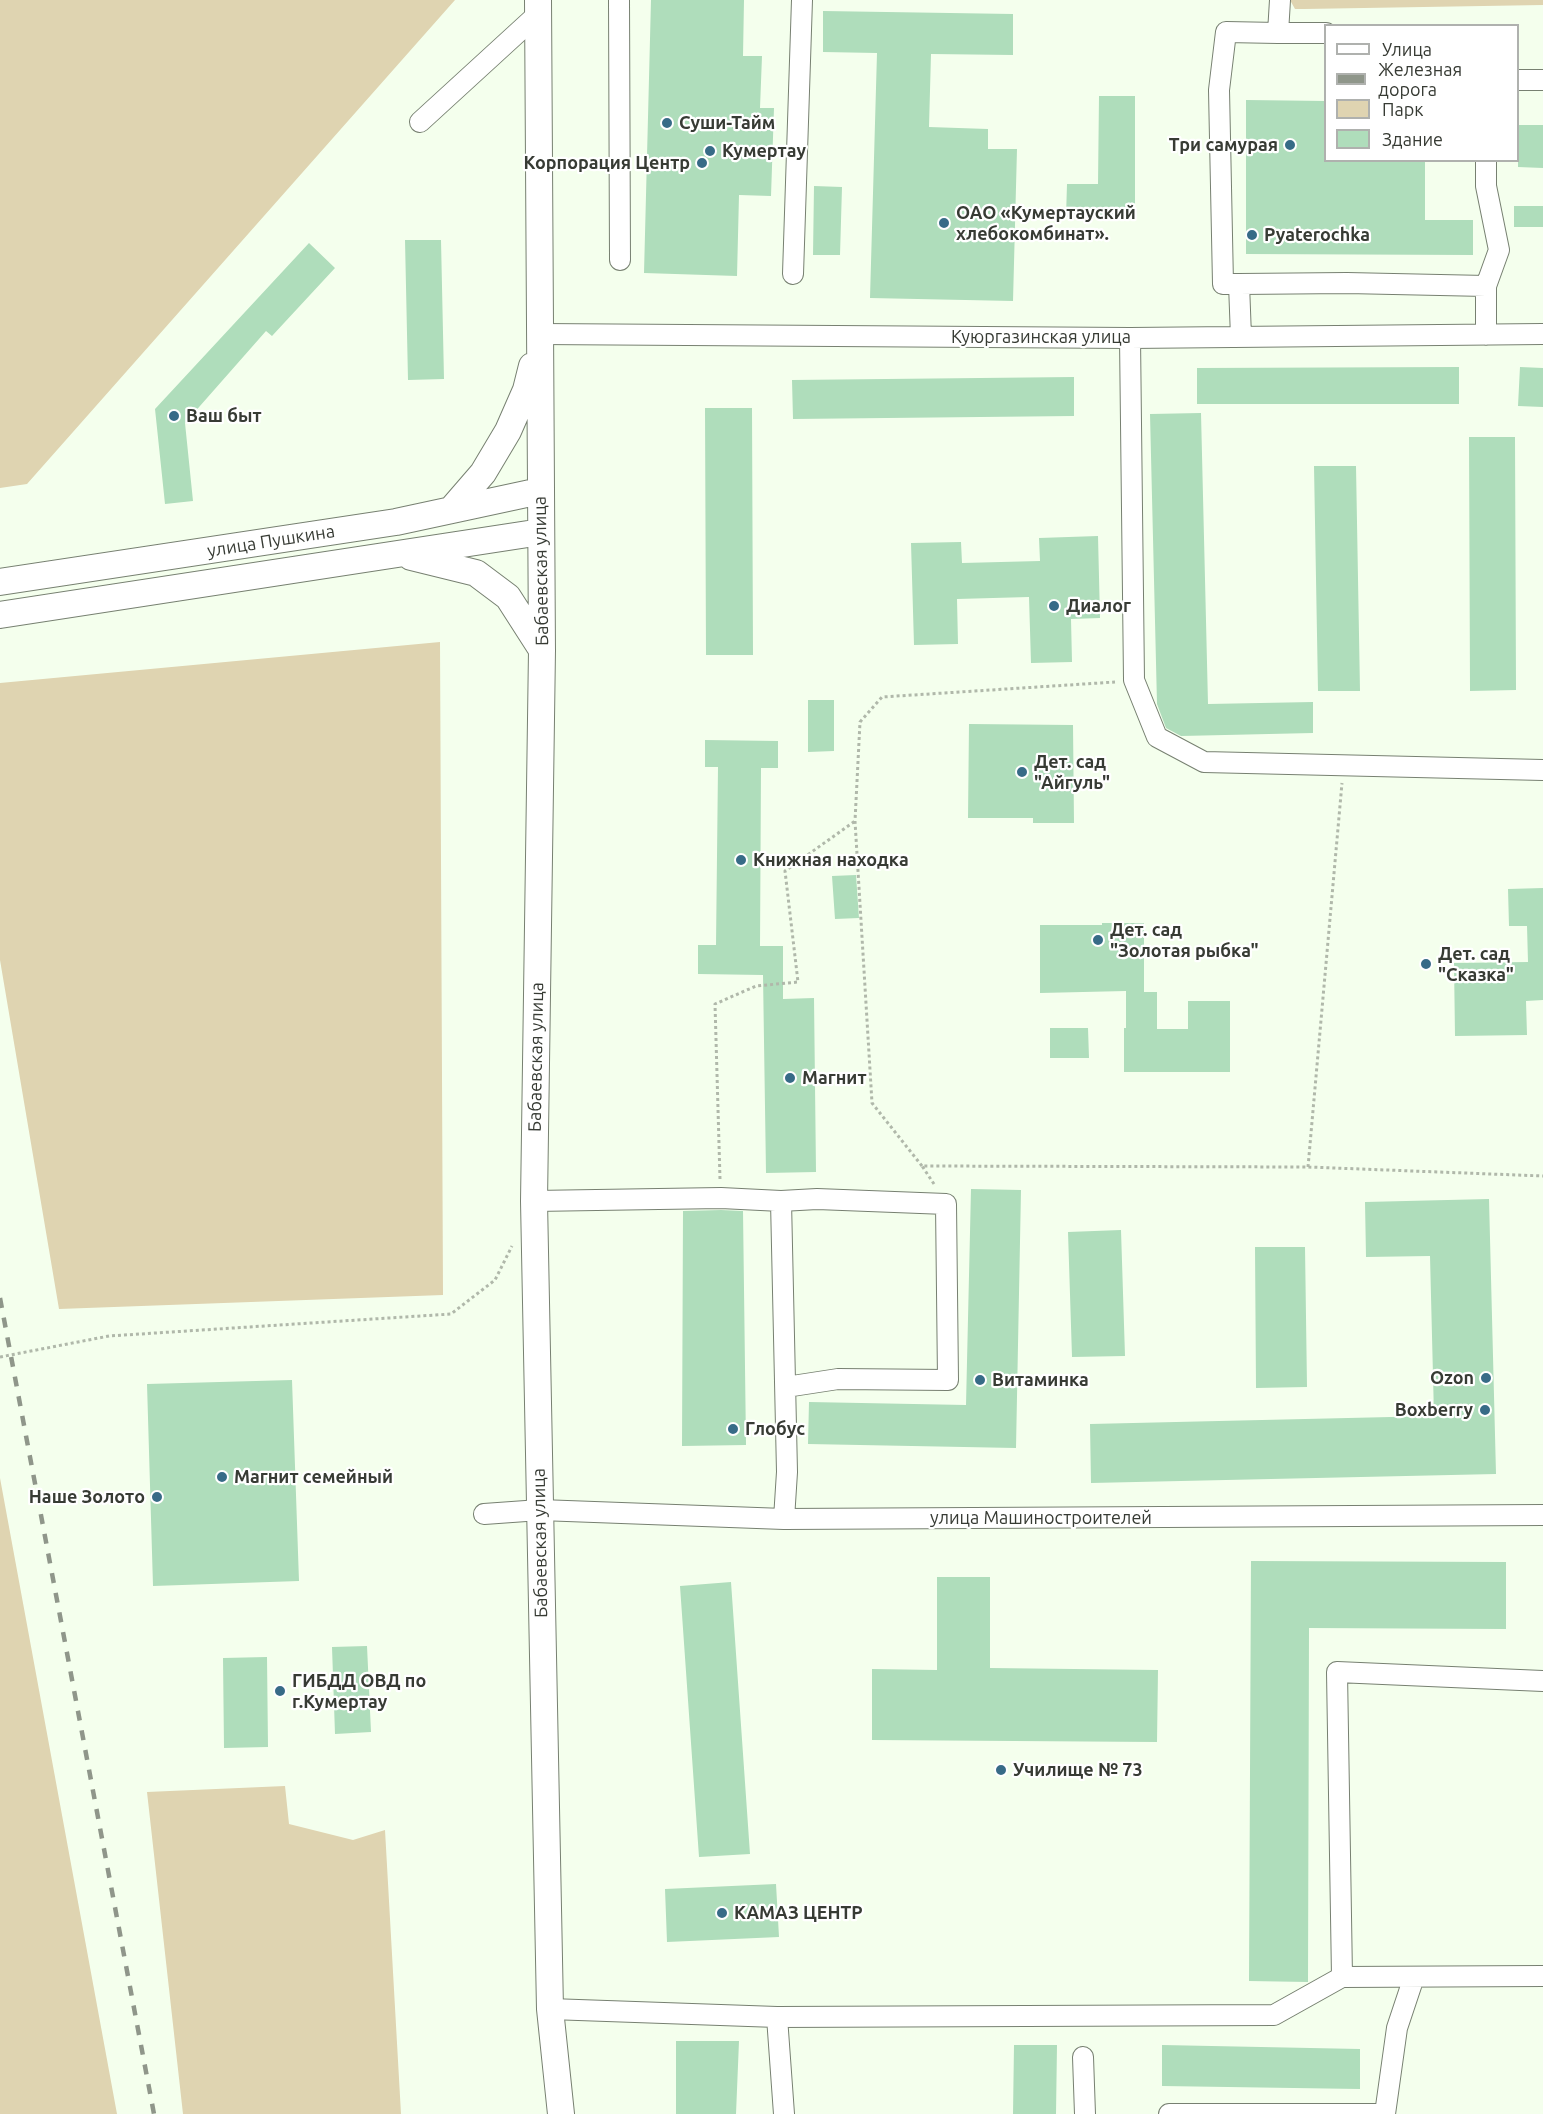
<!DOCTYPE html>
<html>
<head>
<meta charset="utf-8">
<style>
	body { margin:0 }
	#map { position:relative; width:1543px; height:2114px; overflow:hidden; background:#f4ffed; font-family:Ubuntu,sans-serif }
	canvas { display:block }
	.legend { position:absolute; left:1324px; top:24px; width:195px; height:138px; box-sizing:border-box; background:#fff; border:2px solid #afb1ae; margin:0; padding:8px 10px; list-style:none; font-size:18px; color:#373b34 }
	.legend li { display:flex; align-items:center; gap:12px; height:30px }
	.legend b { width:30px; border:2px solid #afb1ae }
</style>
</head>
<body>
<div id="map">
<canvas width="1543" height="2114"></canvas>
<ul class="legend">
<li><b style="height:8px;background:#fff"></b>Улица</li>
<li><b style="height:8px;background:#8f968a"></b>Железная дорога</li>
<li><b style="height:16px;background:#dfd4b1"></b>Парк</li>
<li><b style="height:16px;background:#afddbb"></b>Здание</li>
</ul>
</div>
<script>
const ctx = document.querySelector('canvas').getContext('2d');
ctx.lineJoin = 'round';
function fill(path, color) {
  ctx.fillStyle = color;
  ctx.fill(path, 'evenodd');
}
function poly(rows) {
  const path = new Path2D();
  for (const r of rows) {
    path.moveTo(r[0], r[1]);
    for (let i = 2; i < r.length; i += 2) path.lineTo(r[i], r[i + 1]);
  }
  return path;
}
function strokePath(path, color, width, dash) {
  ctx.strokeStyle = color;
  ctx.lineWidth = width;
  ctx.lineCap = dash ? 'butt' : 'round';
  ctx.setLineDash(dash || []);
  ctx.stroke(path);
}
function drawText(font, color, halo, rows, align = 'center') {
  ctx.font = font + ' Ubuntu,sans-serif';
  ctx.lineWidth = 4.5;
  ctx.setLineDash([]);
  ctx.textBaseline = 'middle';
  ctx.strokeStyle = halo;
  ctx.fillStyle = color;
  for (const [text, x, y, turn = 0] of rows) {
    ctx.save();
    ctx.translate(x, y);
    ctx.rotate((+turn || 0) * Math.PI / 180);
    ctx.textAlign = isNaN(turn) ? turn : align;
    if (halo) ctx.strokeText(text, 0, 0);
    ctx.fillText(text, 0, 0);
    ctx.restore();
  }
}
fill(poly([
	[0,0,455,0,27,484,0,488],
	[1290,0,1543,0,1543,5,1304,9,1295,9],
	[440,642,443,1295,59,1309,0,960,0,683],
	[0,1478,117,2114,0,2114],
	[285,1786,289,1824,353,1840,385,1830,401,2114,183,2114,147,1792]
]), '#dfd4b1');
fill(poly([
	[651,0,744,0,743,56,762,56,760,108,774,108,771,196,739,195,737,276,644,273],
	[823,11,1013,14,1013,55,931,54,929,127,988,129,988,149,1017,149,1013,301,870,298,877,53,823,52],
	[1099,96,1135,96,1135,214,1066,217,1067,184,1098,184],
	[1246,100,1326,101,1326,160,1425,160,1425,220,1473,220,1473,255,1246,254],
	[1518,125,1543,125,1543,168,1518,167],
	[814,186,842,187,840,255,813,255],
	[1514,206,1543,206,1543,227,1514,227],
	[405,240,441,240,444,379,408,380],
	[309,243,335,268,272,336,266,331,185,423,193,501,165,504,155,409],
	[1459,367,1459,404,1197,404,1197,368],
	[1520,367,1543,368,1543,407,1518,406],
	[1074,377,1074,416,793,419,792,380],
	[705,408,752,408,753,655,706,655],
	[1201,413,1208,704,1313,702,1313,733,1181,736,1166,728,1157,704,1150,414],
	[1469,437,1515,437,1516,690,1470,691],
	[1314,466,1356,466,1360,691,1318,691],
	[1098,536,1100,618,1071,619,1072,662,1031,663,1029,597,957,599,958,644,914,645,911,543,961,542,962,563,1040,561,1039,538],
	[808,700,834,700,834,751,808,752],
	[969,724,1073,725,1074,823,1033,823,1033,818,968,818],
	[705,740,778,741,778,768,761,768,760,946,783,946,783,999,814,998,816,1172,766,1173,763,975,698,974,698,945,716,945,718,767,705,767],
	[856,875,859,918,835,919,832,876],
	[1543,888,1543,1000,1526,1001,1527,1035,1455,1036,1454,963,1528,962,1527,926,1509,926,1508,889],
	[1102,923,1144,923,1144,992,1157,992,1157,1029,1188,1029,1188,1001,1230,1001,1230,1072,1124,1072,1124,1028,1126,1028,1126,991,1040,993,1040,925,1102,925],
	[1050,1028,1088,1028,1089,1058,1050,1058],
	[971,1189,1021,1190,1016,1448,808,1444,809,1402,966,1405],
	[1489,1199,1496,1474,1091,1483,1090,1424,1434,1416,1430,1256,1366,1257,1365,1202],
	[721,1210,743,1211,746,1445,682,1446,683,1211],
	[1121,1230,1125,1356,1072,1357,1068,1232],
	[1255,1247,1305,1247,1307,1387,1256,1388],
	[292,1380,299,1581,153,1586,147,1384],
	[1251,1561,1506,1562,1506,1629,1309,1628,1308,1982,1249,1981],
	[937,1577,990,1577,990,1668,1158,1670,1157,1742,872,1740,872,1669,937,1670],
	[731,1582,750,1854,699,1857,680,1586],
	[367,1646,371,1732,335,1734,332,1647],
	[267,1657,268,1747,224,1748,223,1658],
	[776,1884,779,1937,667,1942,665,1889],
	[676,2041,739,2041,736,2114,676,2114],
	[1014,2045,1057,2045,1056,2114,1013,2114],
	[1162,2045,1360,2049,1360,2089,1162,2086]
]), '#afddbb');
const minor = poly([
	[619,0,620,260],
	[1278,33,1326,33],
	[1518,80,1543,80],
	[420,122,538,14],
	[793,274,802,0],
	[1239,284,1347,283,1486,286],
	[540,334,1130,338,1543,334],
	[1486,335,1486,286,1499,250,1486,186,1486,160],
	[1241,337,1239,284,1223,284,1219,90,1226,32,1278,33,1280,0],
	[1130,338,1134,680,1157,737,1204,762,1543,770],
	[534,1201,721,1198,781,1201,817,1199,946,1204,948,1380,838,1379,786,1387],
	[781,1201,787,1472,784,1519],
	[484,1514,540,1510,784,1519,1543,1515],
	[1342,1977,1337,1672,1543,1681],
	[550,2009,777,2017,1274,2015,1342,1977,1543,1976],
	[777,2017,784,2114],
	[1083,2057,1085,2114],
	[1169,2114,1385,2114,1397,2028,1414,1977]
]);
const major = poly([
	[538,0,542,650,534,1201,550,2009,561,2114],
	[451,510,483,473,508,431,526,390,532,366],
	[411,557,476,573,508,597,542,650],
	[0,582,396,522,540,491],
	[0,615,541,532]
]);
strokePath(minor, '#778071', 22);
strokePath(major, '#778071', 28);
strokePath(poly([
	[922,1166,872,1103,855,821,860,722,882,697,1115,682],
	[1308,1167,1342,783],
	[720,1179,715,1004,756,986,798,982,785,871,855,821],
	[934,1184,922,1166,1308,1167,1543,1176],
	[0,1357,109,1336,451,1314,495,1280,512,1246]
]), '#b0b8aa', 3, [3, 3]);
strokePath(minor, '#fff', 20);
strokePath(major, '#fff', 26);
strokePath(poly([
	[0,1298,154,2114]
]), '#8f968a', 4.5, [10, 10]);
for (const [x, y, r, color] of [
	[667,123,6,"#376b87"],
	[1290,145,6,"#376b87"],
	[710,151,6,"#376b87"],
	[702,163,6,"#376b87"],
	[944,223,6,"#376b87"],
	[1252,235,6,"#376b87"],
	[174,416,6,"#376b87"],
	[1054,606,6,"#376b87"],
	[1022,772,6,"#376b87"],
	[741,860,6,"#376b87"],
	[1098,940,6,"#376b87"],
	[1426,964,6,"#376b87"],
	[790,1078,6,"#376b87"],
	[1486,1378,6,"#376b87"],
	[980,1380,6,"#376b87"],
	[1485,1410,6,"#376b87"],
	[733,1429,6,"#376b87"],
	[222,1477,6,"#376b87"],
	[157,1497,6,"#376b87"],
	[280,1691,6,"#376b87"],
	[1001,1770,6,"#376b87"],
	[722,1913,6,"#376b87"]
]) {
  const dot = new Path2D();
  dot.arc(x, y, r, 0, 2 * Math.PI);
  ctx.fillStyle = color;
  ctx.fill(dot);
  strokePath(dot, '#fff', 2);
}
drawText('bold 18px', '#373b34', '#fff', [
	["Суши-Тайм",679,123],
	["Три самурая",1278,145,"right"],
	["Кумертау",722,151],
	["Корпорация Центр",690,163,"right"],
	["ОАО «Кумертауский",956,213],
	["хлебокомбинат».",956,234],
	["Pyaterochka",1264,235],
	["Ваш быт",186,416],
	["Диалог",1066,606],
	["Дет. сад",1034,762],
	["\"Айгуль\"",1034,783],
	["Книжная находка",753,860],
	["Дет. сад",1110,930],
	["\"Золотая рыбка\"",1110,951],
	["Дет. сад",1438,954],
	["\"Сказка\"",1438,975],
	["Магнит",802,1078],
	["Ozon",1474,1378,"right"],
	["Витаминка",992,1380],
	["Boxberry",1473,1410,"right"],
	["Глобус",745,1429],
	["Магнит семейный",234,1477],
	["Наше Золото",145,1497,"right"],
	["ГИБДД ОВД по",292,1681],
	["г.Кумертау",292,1702],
	["Училище № 73",1013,1770],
	["КАМАЗ ЦЕНТР",734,1913]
], 'left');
drawText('18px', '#373b34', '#fff', [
	["Куюргазинская улица",1041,337],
	["улица Пушкина",271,541,-9],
	["Бабаевская улица",541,571,-91],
	["Бабаевская улица",536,1057,-89],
	["улица Машиностроителей",1041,1518],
	["Бабаевская улица",540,1543,-91]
]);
</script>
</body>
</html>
